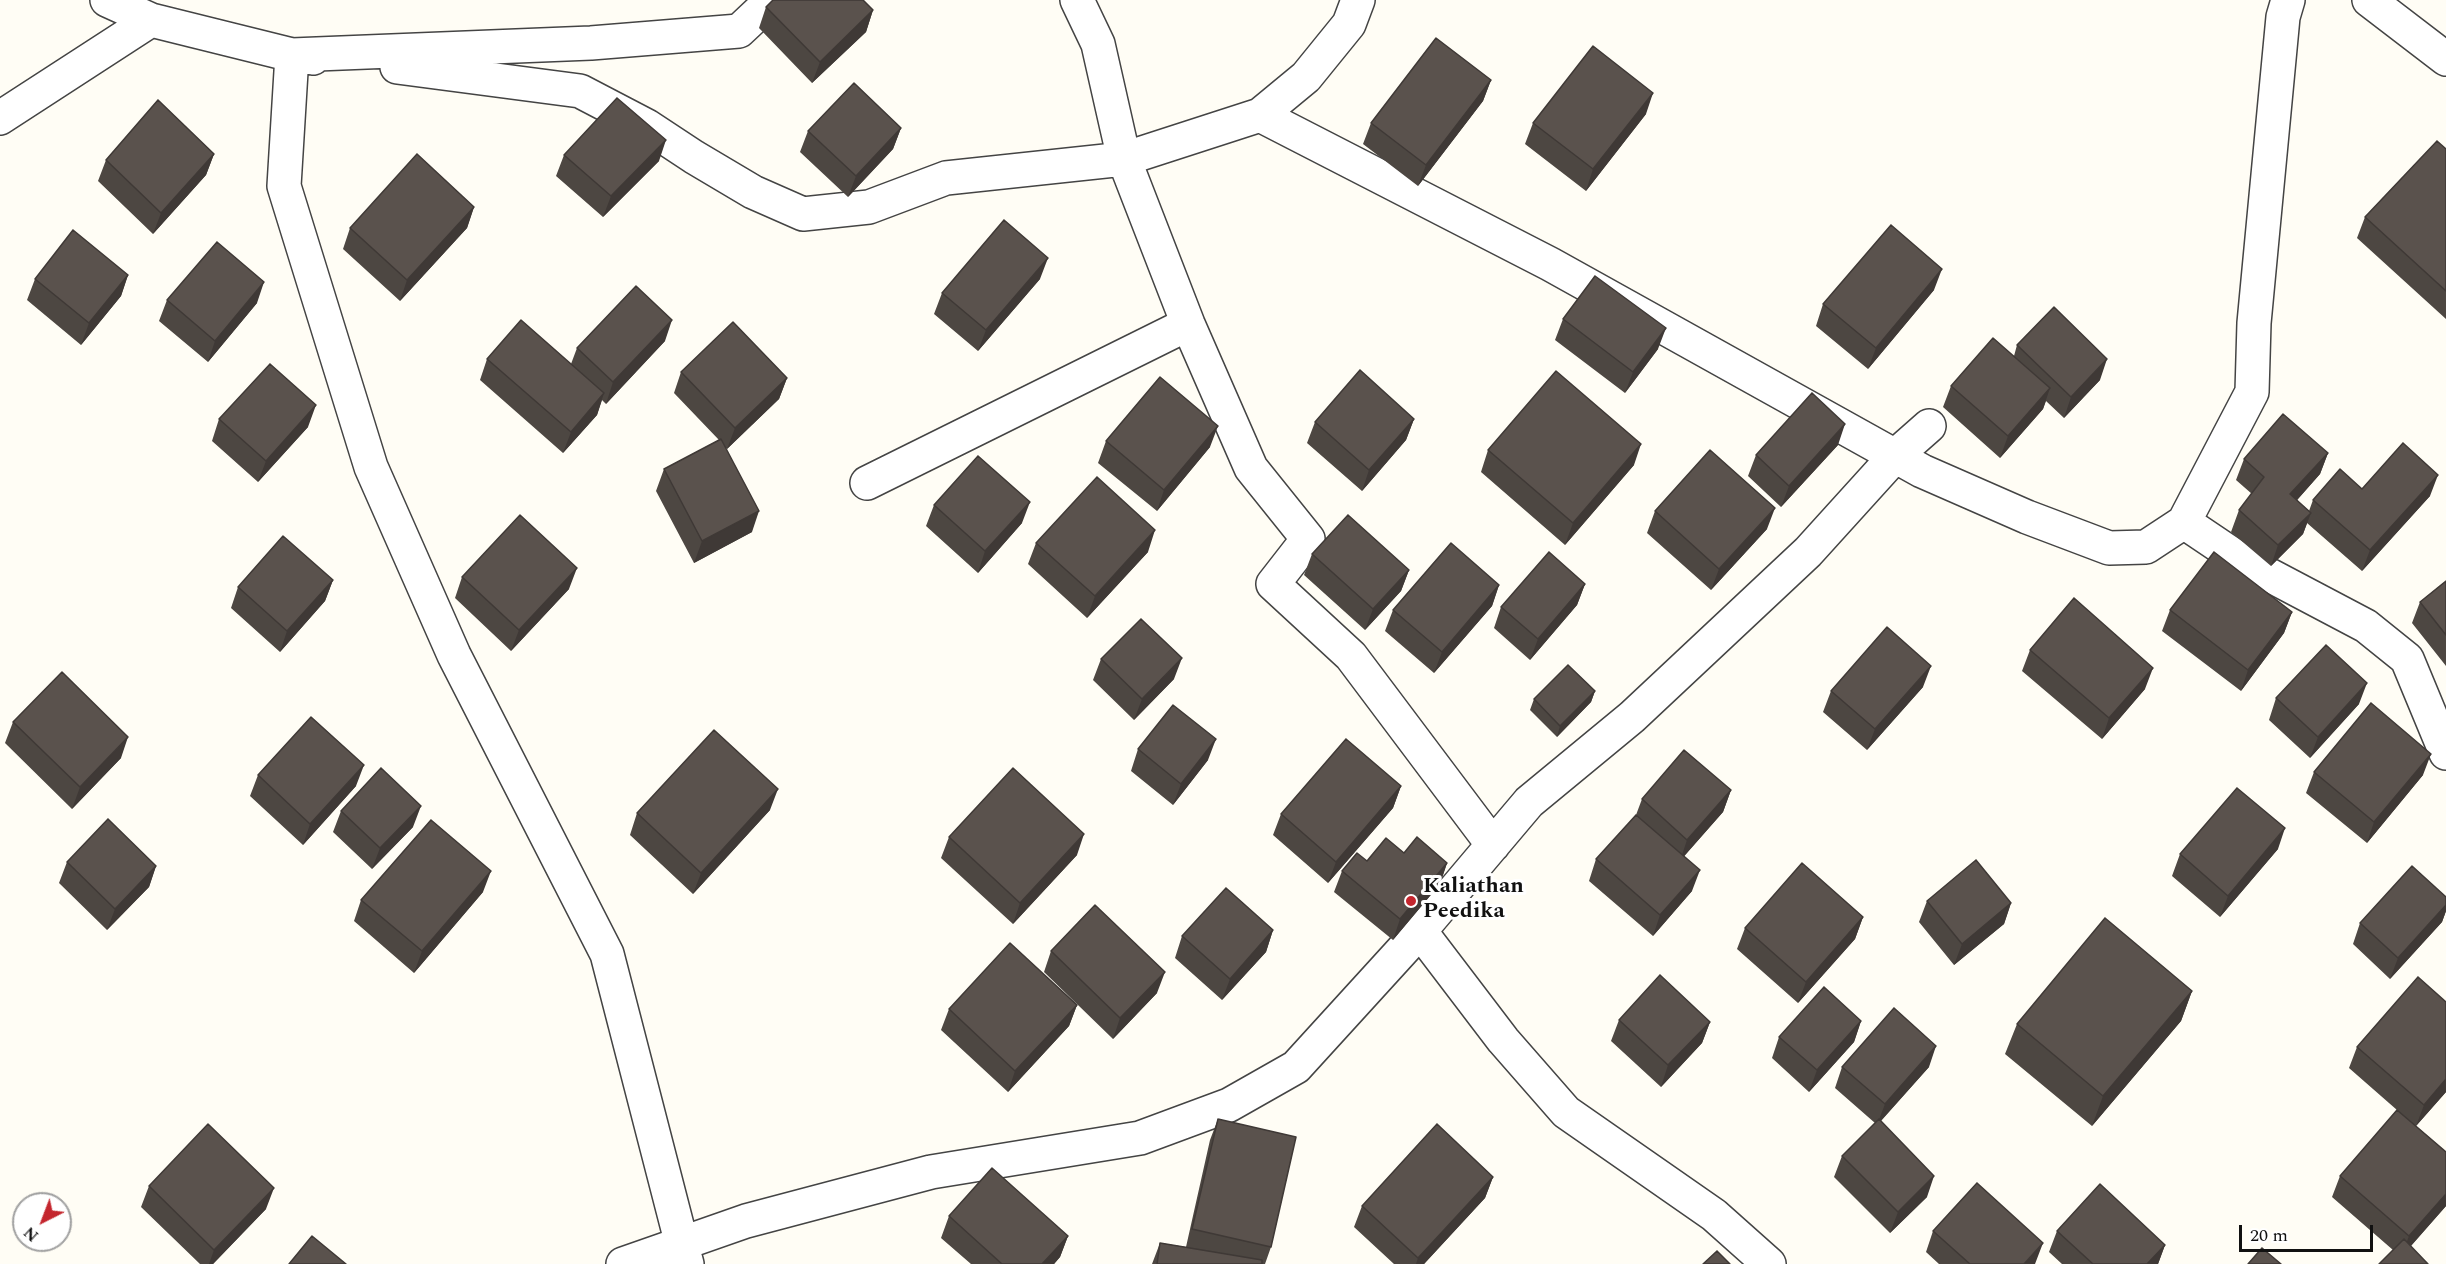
<!DOCTYPE html>
<html>
<head>
<meta charset="utf-8">
<style>
	body { margin:0 }
	#map { position:relative; width:2446px; height:1264px; overflow:hidden; background:#fffdf5; font-family:Spectral,serif }
	canvas { display:block }
	.north { position:absolute; left:12px; top:1192px; width:60px; height:60px; box-sizing:border-box; background:#fff; border:2px solid #a0a0a0; border-radius:50%; rotate:222deg; font-size:16px; font-weight:700; line-height:24px; text-align:center; color:#111 }
	.north::after { content:''; display:block; margin:auto; width:21px; height:27px; background:#c4262e; clip-path:polygon(50% 0,100% 100%,50% 72%,0 100%) }
	.scale { position:absolute; left:2239px; top:1225px; width:134px; height:27px; box-sizing:border-box; border:3px solid #111; border-top:0; padding-left:8px; font-size:18px; line-height:21px; white-space:nowrap; color:#111; -webkit-text-stroke:4px #fff; paint-order:stroke }
</style>
</head>
<body>
<div id="map">
<canvas width="2446" height="1264"></canvas>
<div class="north">N</div>
<div class="scale">20 m</div>
</div>
<script>
const ctx = document.querySelector('canvas').getContext('2d');
ctx.lineJoin = 'round';
function poly(rows) {
  const path = new Path2D();
  for (const r of rows) {
    path.moveTo(r[0], r[1]);
    for (let i = 2; i < r.length; i += 2) path.lineTo(r[i], r[i + 1]);
  }
  return path;
}
function strokePath(path, color, width, dash) {
  ctx.strokeStyle = color;
  ctx.lineWidth = width;
  ctx.lineCap = dash ? 'butt' : 'round';
  ctx.setLineDash(dash || []);
  ctx.stroke(path);
}
function fill(path, color) {
  ctx.fillStyle = color;
  ctx.fill(path, 'evenodd');
}
function drawText(font, color, halo, rows, align = 'center') {
  ctx.font = font + ' Spectral,serif';
  ctx.lineWidth = 6;
  ctx.setLineDash([]);
  ctx.textBaseline = 'middle';
  ctx.strokeStyle = halo;
  ctx.fillStyle = color;
  for (const [text, x, y, turn = 0] of rows) {
    ctx.save();
    ctx.translate(x, y);
    ctx.rotate((+turn || 0) * Math.PI / 180);
    ctx.textAlign = isNaN(turn) ? turn : align;
    if (halo) ctx.strokeText(text, 0, 0);
    ctx.fillText(text, 0, 0);
    ctx.restore();
  }
}
const minor = poly([
	[107,0,151,20,292,55,313,58],
	[1077,0,1098,44,1124,159,1188,324,1251,468,1308,539,1273,584,1351,656,1493,845],
	[2369,0,2446,59],
	[397,67,580,91,647,126,694,157,753,192,803,214,869,207,946,178,1124,159,1260,115,1306,77,1349,24,1358,0],
	[1260,115,1550,264,1922,471,2027,517,2109,548,2146,547,2184,522,2252,392,2254,323,2283,17,2288,0],
	[0,118,151,20],
	[867,483,1188,324],
	[2184,522,2239,559,2366,626,2407,659,2446,753],
	[1420,931,1503,1040,1566,1112,1714,1215,1769,1264],
	[623,1264,746,1221,931,1172,1140,1138,1229,1105,1296,1067,1420,931,1529,802,1632,717,1808,552,1895,456,1929,426],
	[687,1264,607,954,454,655,371,467,284,186,292,55,591,43,739,31,772,0]
]);
strokePath(minor, '#444', 36);
strokePath(minor, '#fff', 33);
fill(poly([
	[766,7,873,10,866,32,812,83,759,28],
	[1491,80,1483,101,1418,186,1363,144,1371,123],
	[1646,114,1586,191,1525,144,1533,123],
	[901,128,893,149,848,197,800,152,808,131],
	[2446,149,2446,319,2357,238,2365,217],
	[214,154,206,175,153,234,98,181,106,160],
	[564,155,659,161,603,217,556,176],
	[474,207,467,228,400,301,343,249,350,228],
	[128,275,121,296,81,345,27,300,35,279],
	[1040,279,978,351,934,314,942,293],
	[1934,290,1868,369,1816,326,1823,304],
	[167,300,257,303,208,362,159,321],
	[1563,319,1658,349,1625,393,1555,340],
	[665,341,606,404,602,400,597,415,563,453,480,380,487,359,571,364,577,348],
	[2017,345,2100,380,2064,418,2046,401,2043,409,2000,458,1943,407,1951,386,2014,356],
	[681,372,787,378,779,399,727,449,725,447,752,532,694,563,656,491,664,469,719,440,674,393],
	[219,419,308,427,258,482,212,441],
	[1414,419,1406,440,1362,491,1307,443,1315,422],
	[1106,441,1210,447,1157,511,1098,463],
	[1838,445,1781,507,1748,476,1756,455],
	[1488,450,1634,465,1565,545,1481,472],
	[2328,453,2320,474,2297,500,2309,511,2313,500,2362,489,2430,496,2362,571,2307,523,2303,534,2271,566,2231,532,2239,510,2252,494,2236,480,2244,459],
	[934,505,1022,523,978,573,926,526],
	[1655,511,1767,529,1711,590,1647,533],
	[1036,543,1148,552,1087,618,1028,564],
	[1312,554,1409,570,1401,591,1365,630,1304,575],
	[462,577,569,589,511,651,455,598],
	[333,580,325,601,280,652,231,608,238,587],
	[2446,581,2446,666,2412,623,2420,602],
	[1585,584,1577,605,1530,660,1494,628,1501,607],
	[1499,585,1492,606,1434,673,1385,631,1393,610],
	[2170,610,2292,612,2284,633,2241,691,2162,631],
	[2030,650,2145,689,2102,739,2022,671],
	[1101,659,1174,679,1134,720,1093,680],
	[1923,687,1867,750,1823,712,1831,691],
	[1595,691,1591,702,1557,737,1530,710,1534,699],
	[2276,698,2359,704,2310,758,2269,720],
	[13,722,121,758,72,809,5,743],
	[1138,749,1208,760,1173,805,1131,771],
	[2314,772,2423,775,2367,843,2306,793],
	[258,775,356,786,303,845,250,796],
	[1401,786,1393,808,1328,883,1273,835,1281,814],
	[1731,790,1723,812,1684,856,1692,891,1653,936,1589,881,1596,859,1636,815,1642,799],
	[770,810,693,894,630,835,637,813],
	[341,811,413,827,372,869,333,832],
	[949,837,1077,855,1013,924,941,858],
	[2278,849,2220,917,2172,876,2180,854],
	[1404,853,1447,863,1440,884,1393,940,1334,892,1342,871,1367,861],
	[67,862,156,866,149,887,107,930,59,883],
	[483,892,414,973,354,921,361,900],
	[2446,897,2446,911,2442,922,2390,979,2353,944,2360,923],
	[1927,901,2011,903,2004,924,1954,965,1919,922],
	[1863,917,1855,939,1798,1003,1737,949,1745,928],
	[1273,930,1266,952,1222,1000,1175,958,1182,936],
	[1051,951,1157,993,1113,1039,1044,972],
	[2192,991,2181,1021,2092,1126,2005,1054,2017,1024],
	[2446,1002,2446,1092,2416,1126,2446,1152,2446,1206,2411,1246,2393,1250,2332,1197,2340,1176,2397,1110,2349,1068,2357,1047],
	[1077,1005,1069,1026,1008,1092,941,1030,949,1009],
	[1619,1020,1710,1022,1702,1043,1661,1087,1611,1041],
	[1861,1021,1854,1042,1809,1092,1772,1058,1779,1037],
	[1842,1067,1929,1067,1881,1121,1927,1197,1890,1233,1834,1177,1842,1156,1875,1123,1835,1088],
	[1218,1119,1271,1247,1265,1264,1152,1264,1160,1243,1186,1247,1210,1140],
	[1493,1177,1485,1198,1424,1264,1394,1264,1354,1227,1362,1206],
	[149,1186,266,1209,213,1264,200,1264,141,1207],
	[949,1216,1068,1236,1060,1257,1054,1264,971,1264,941,1238],
	[1933,1231,2035,1264,1939,1264,1926,1252],
	[2057,1231,2165,1245,2158,1264,2062,1264,2049,1252]
]), '#4d4742');
fill(poly([
	[873,10,866,32,812,83,820,62],
	[1491,80,1483,101,1418,186,1426,165],
	[1653,93,1646,114,1586,191,1593,169],
	[901,128,893,149,848,197,856,176],
	[666,140,659,161,603,217,611,196],
	[214,154,206,175,153,234,161,213],
	[474,207,467,228,400,301,407,280],
	[1048,258,1040,279,978,351,986,330],
	[1942,269,1934,290,1868,369,1876,348],
	[128,275,121,296,81,345,89,323],
	[264,282,257,303,208,362,215,341],
	[672,320,665,341,606,404,613,382],
	[1666,328,1658,349,1625,393,1633,372],
	[2107,359,2100,380,2064,418,2071,397],
	[787,378,779,399,727,449,735,428],
	[2050,388,2043,409,2000,458,2008,436],
	[604,393,597,415,563,453,571,432],
	[316,405,308,427,258,482,266,461],
	[1414,419,1406,440,1362,491,1369,470],
	[1845,424,1838,445,1781,507,1789,486],
	[1218,426,1210,447,1157,511,1164,490],
	[1641,444,1634,465,1565,545,1573,523],
	[2328,453,2320,474,2283,516,2290,494],
	[2438,475,2430,496,2362,571,2370,550],
	[1030,502,1022,523,978,573,985,551],
	[1775,508,1767,529,1711,590,1719,569],
	[759,511,752,532,694,563,702,541],
	[2311,513,2303,534,2271,566,2278,545],
	[1155,530,1148,552,1087,618,1095,596],
	[577,568,569,589,511,651,519,630],
	[1409,570,1401,591,1365,630,1373,609],
	[333,580,325,601,280,652,287,631],
	[1585,584,1577,605,1530,660,1538,639],
	[1499,585,1492,606,1434,673,1442,652],
	[2292,612,2284,633,2241,691,2248,670],
	[1182,658,1174,679,1134,720,1142,699],
	[1931,666,1923,687,1867,750,1875,729],
	[2153,668,2145,689,2102,739,2109,718],
	[2367,683,2359,704,2310,758,2318,737],
	[1595,691,1591,702,1557,737,1560,726],
	[128,737,121,758,72,809,80,787],
	[1216,739,1208,760,1173,805,1181,784],
	[2431,754,2423,775,2367,843,2374,822],
	[364,765,356,786,303,845,310,824],
	[1401,786,1393,808,1328,883,1336,862],
	[778,789,770,810,693,894,701,873],
	[1731,790,1723,812,1680,861,1687,840],
	[421,806,413,827,372,869,380,848],
	[2285,828,2278,849,2220,917,2228,896],
	[1084,834,1077,855,1013,924,1020,903],
	[1447,863,1440,884,1393,940,1400,919],
	[156,866,149,887,107,930,115,909],
	[1700,870,1692,891,1653,936,1660,915],
	[491,871,483,892,414,973,422,951],
	[2011,903,2004,924,1954,965,1962,944],
	[2446,905,2446,911,2442,922,2390,979,2398,958],
	[1863,917,1855,939,1798,1003,1806,982],
	[1273,930,1266,952,1222,1000,1230,979],
	[1165,972,1157,993,1113,1039,1120,1018],
	[2192,991,2181,1021,2092,1126,2103,1096],
	[1077,1005,1069,1026,1008,1092,1015,1071],
	[1861,1021,1854,1042,1809,1092,1817,1070],
	[1710,1022,1702,1043,1661,1087,1668,1065],
	[1936,1046,1929,1067,1877,1125,1885,1104],
	[2446,1079,2446,1092,2416,1126,2424,1105],
	[1934,1176,1927,1197,1890,1233,1898,1212],
	[1493,1177,1485,1198,1424,1264,1416,1264,1418,1258],
	[274,1188,266,1209,213,1264,209,1264,214,1250],
	[2446,1194,2446,1206,2401,1257,2409,1236],
	[1068,1236,1060,1257,1054,1264,1042,1264],
	[2043,1243,2035,1264,2024,1264],
	[2165,1245,2158,1264,2147,1264]
]), '#3f3936');
const building = poly([
	[773,0,863,0,873,10,820,62,766,7,773,0],
	[1436,38,1491,80,1426,165,1371,123,1436,38],
	[1593,46,1653,93,1593,169,1533,123,1593,46],
	[854,83,901,128,856,176,808,131,854,83],
	[617,98,666,140,611,196,564,155,617,98],
	[158,100,214,154,161,213,106,160,158,100],
	[2437,141,2446,149,2446,291,2365,217,2437,141],
	[417,154,474,207,407,280,350,228,417,154],
	[1004,220,1048,258,986,330,942,293,1004,220],
	[1891,225,1942,269,1876,348,1823,304,1891,225],
	[73,230,128,275,89,323,35,279,73,230],
	[217,242,264,282,215,341,167,300,217,242],
	[1595,276,1666,328,1633,372,1563,319,1595,276],
	[636,286,672,320,613,382,577,348,636,286],
	[2054,307,2107,359,2071,397,2017,345,2054,307],
	[521,320,604,393,571,432,487,359,521,320],
	[733,322,787,378,735,428,681,372,733,322],
	[1993,338,2050,388,2008,436,1951,386,1993,338],
	[270,364,316,405,266,461,219,419,270,364],
	[1360,370,1414,419,1369,470,1315,422,1360,370],
	[1556,371,1641,444,1573,523,1488,450,1556,371],
	[1160,377,1218,426,1164,490,1106,441,1160,377],
	[1812,393,1845,424,1789,486,1756,455,1812,393],
	[2283,414,2328,453,2290,494,2311,513,2278,545,2239,510,2264,477,2244,459,2283,414],
	[721,439,759,511,702,541,664,469,721,439],
	[2403,443,2438,475,2370,550,2313,500,2340,469,2362,489,2403,443],
	[1710,450,1775,508,1719,569,1655,511,1710,450],
	[978,456,1030,502,985,551,934,505,978,456],
	[1097,477,1155,530,1095,596,1036,543,1097,477],
	[520,515,577,568,519,630,462,577,520,515],
	[1348,515,1409,570,1373,609,1312,554,1348,515],
	[283,536,333,580,287,631,238,587,283,536],
	[1451,543,1499,585,1442,652,1393,610,1451,543],
	[1549,552,1585,584,1538,639,1501,607,1549,552],
	[2214,552,2292,612,2248,670,2170,610,2214,552],
	[2446,581,2446,635,2420,602,2446,581],
	[2074,598,2153,668,2109,718,2030,650,2074,598],
	[1141,619,1182,658,1142,699,1101,659,1141,619],
	[1887,627,1931,666,1875,729,1831,691,1887,627],
	[2326,645,2367,683,2318,737,2276,698,2326,645],
	[1568,665,1595,691,1560,726,1534,699,1568,665],
	[62,672,128,737,80,787,13,722,62,672],
	[2371,703,2431,754,2374,822,2314,772,2371,703],
	[1173,705,1216,739,1181,784,1138,749,1173,705],
	[311,717,364,765,310,824,258,775,311,717],
	[714,730,778,789,701,873,637,813,714,730],
	[1346,739,1401,786,1336,862,1281,814,1346,739],
	[1684,750,1731,790,1687,840,1642,799,1684,750],
	[381,768,421,806,380,848,341,811,381,768],
	[1013,768,1084,834,1020,903,949,837,1013,768],
	[2237,788,2285,828,2228,896,2180,854,2237,788],
	[1636,815,1700,870,1660,915,1596,859,1636,815],
	[108,819,156,866,115,909,67,862,108,819],
	[431,820,491,871,422,951,361,900,431,820],
	[1417,837,1447,863,1400,919,1342,871,1357,853,1367,861,1386,838,1404,853,1417,837],
	[1976,860,2011,903,1962,944,1927,901,1976,860],
	[1802,863,1863,917,1806,982,1745,928,1802,863],
	[2412,866,2446,897,2446,905,2398,958,2360,923,2412,866],
	[1226,888,1273,930,1230,979,1182,936,1226,888],
	[1095,905,1165,972,1120,1018,1051,951,1095,905],
	[2105,918,2192,991,2103,1096,2017,1024,2105,918],
	[1010,943,1077,1005,1015,1071,949,1009,1010,943],
	[1660,975,1710,1022,1668,1065,1619,1020,1660,975],
	[2418,977,2446,1002,2446,1079,2424,1105,2357,1047,2418,977],
	[1824,987,1861,1021,1817,1070,1779,1037,1824,987],
	[1894,1008,1936,1046,1885,1104,1842,1067,1894,1008],
	[2397,1110,2446,1152,2446,1194,2409,1236,2340,1176,2397,1110],
	[1218,1119,1296,1137,1271,1247,1192,1229,1218,1119],
	[1879,1119,1934,1176,1898,1212,1842,1156,1879,1119],
	[208,1124,274,1188,214,1250,149,1186,208,1124],
	[1437,1124,1493,1177,1418,1258,1362,1206,1437,1124],
	[992,1168,1068,1236,1042,1264,1002,1264,949,1216,992,1168],
	[1977,1183,2043,1243,2024,1264,1970,1264,1933,1231,1977,1183],
	[2100,1184,2165,1245,2147,1264,2093,1264,2057,1231,2100,1184],
	[312,1236,346,1264,289,1264,312,1236],
	[2404,1239,2428,1264,2379,1264,2404,1239],
	[1160,1243,1262,1260,1262,1264,1157,1264,1160,1243],
	[2262,1248,2281,1264,2248,1264,2262,1248],
	[1717,1251,1730,1264,1703,1264,1717,1251]
]);
fill(building, '#5a524d');
strokePath(building, '#3f3936', 1.5);
for (const [x, y, r, color] of [
	[1411,901,6,"#c4262e"]
]) {
  const dot = new Path2D();
  dot.arc(x, y, r, 0, 2 * Math.PI);
  ctx.fillStyle = color;
  ctx.fill(dot);
  strokePath(dot, '#fff', 2);
}
drawText('bold 22px', '#111', '#fff', [
	["Kaliathan",1423,888],
	["Peedika",1423,913]
], 'left');
</script>
</body>
</html>
